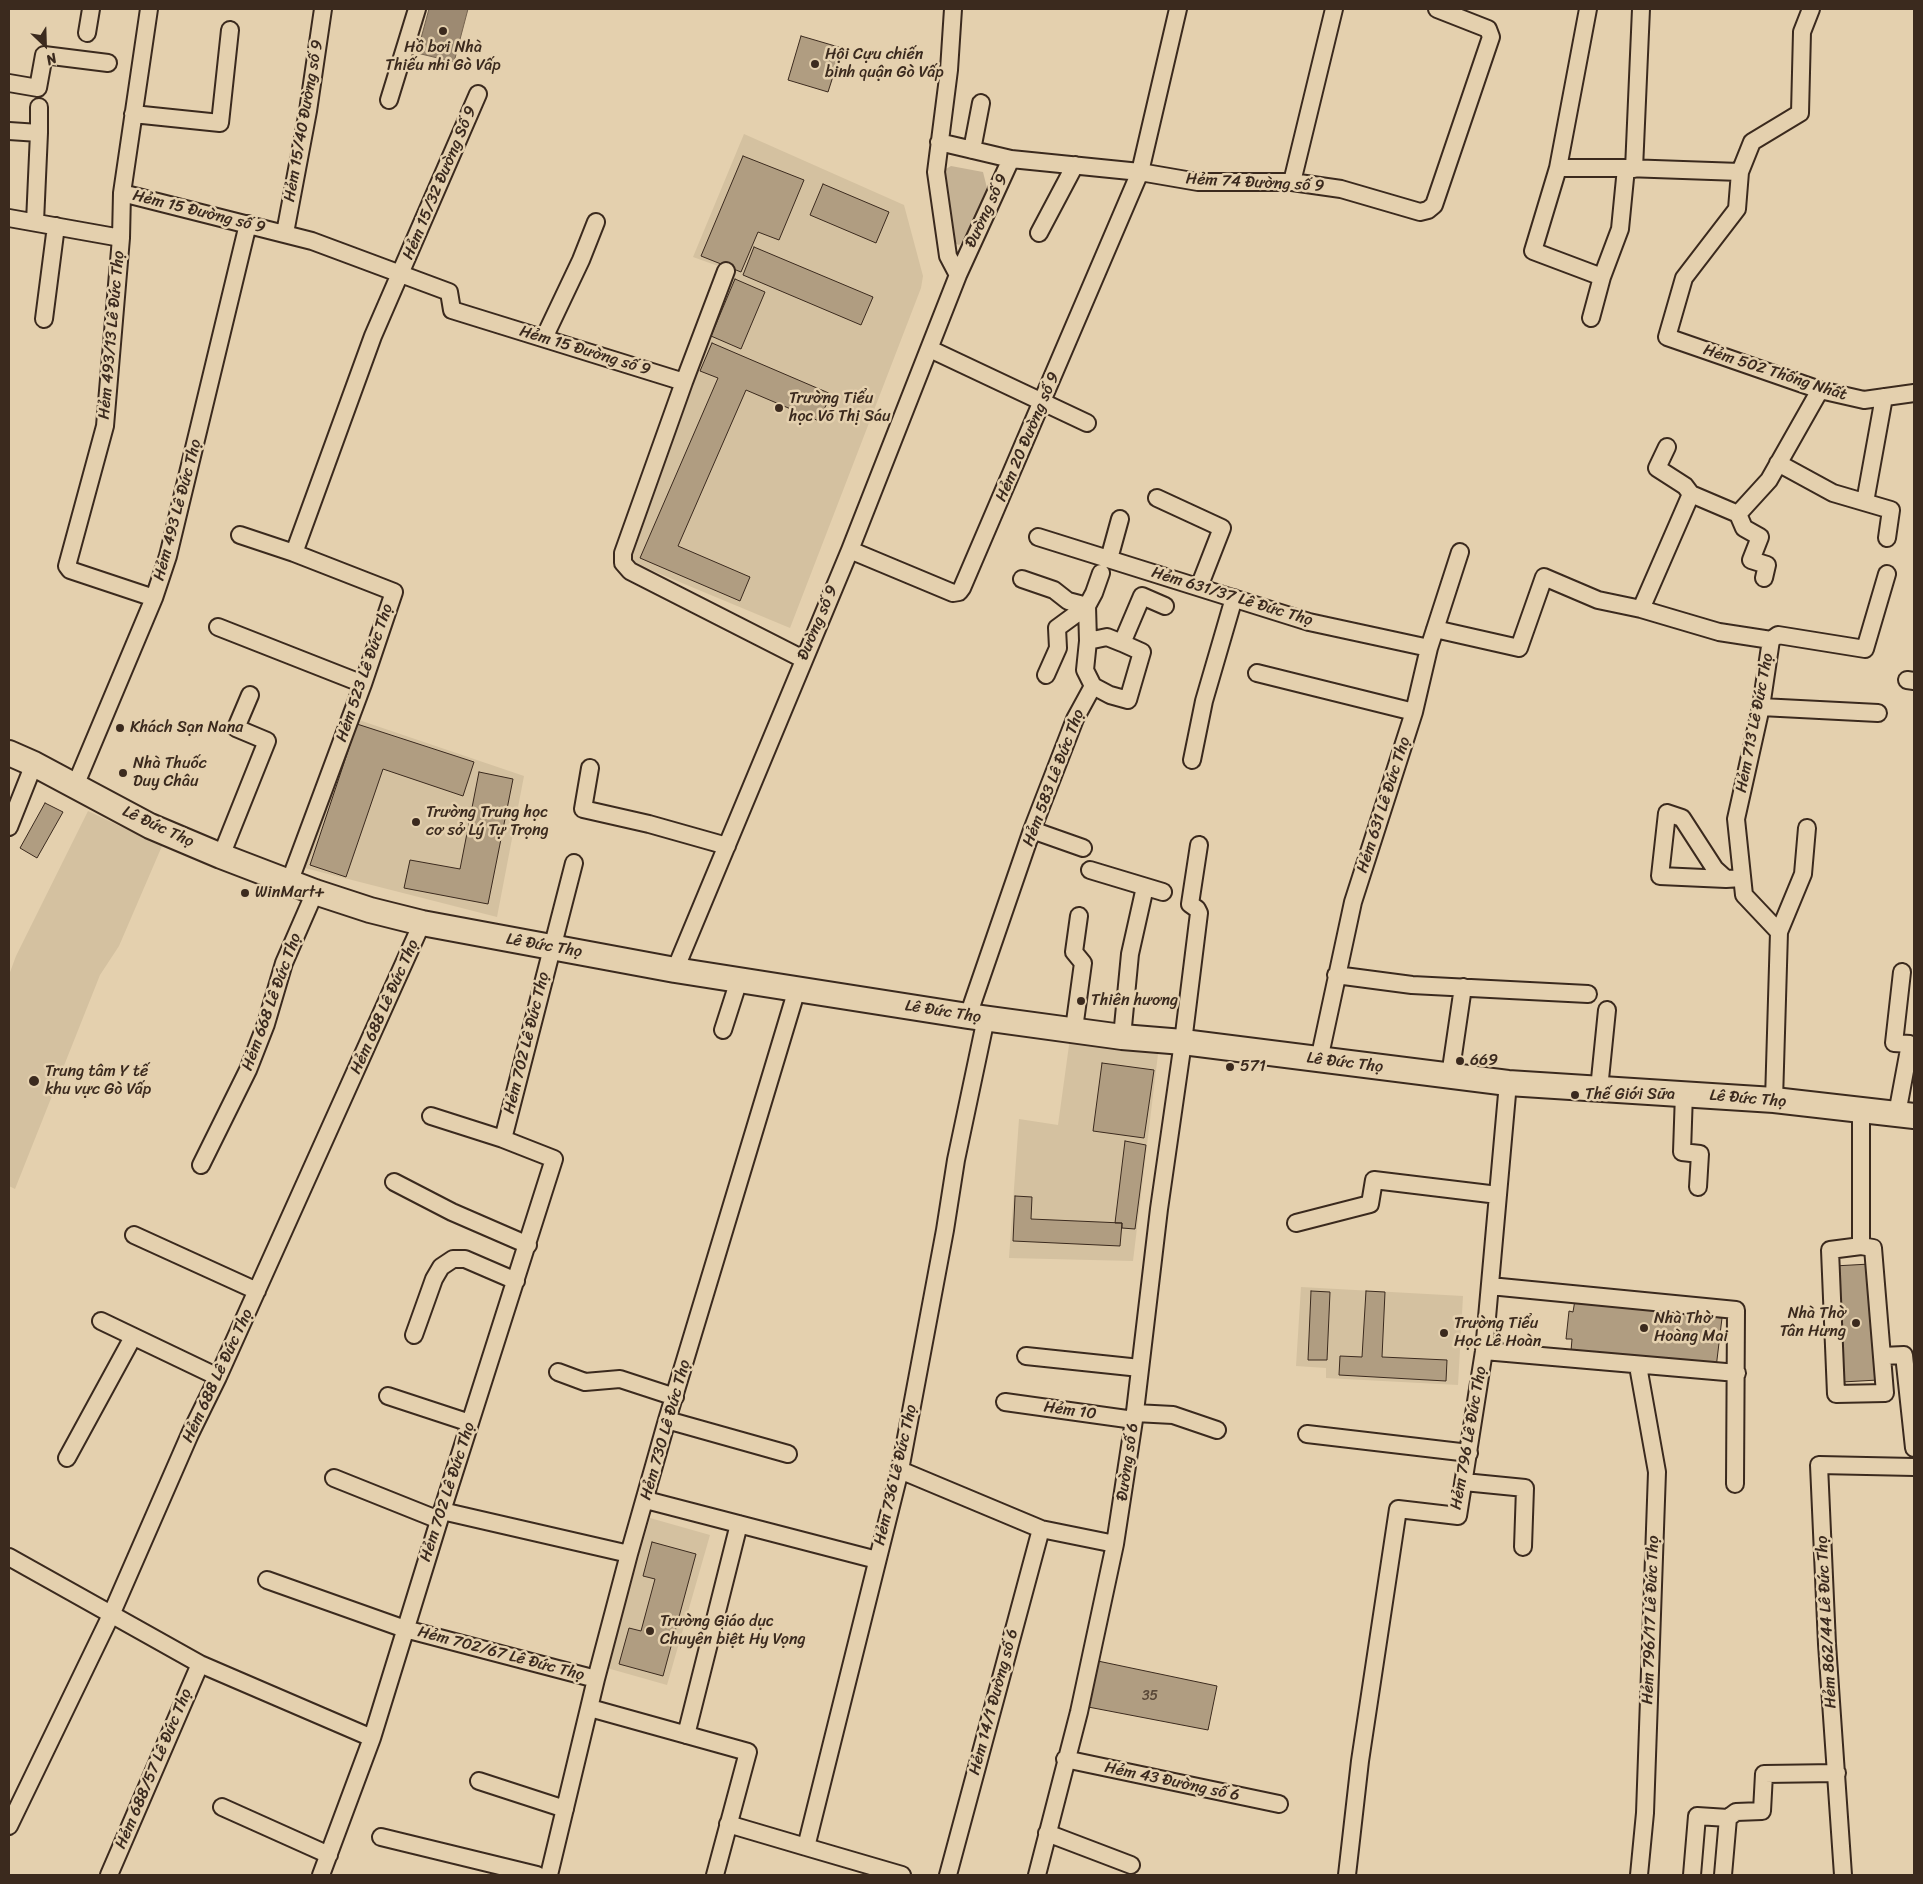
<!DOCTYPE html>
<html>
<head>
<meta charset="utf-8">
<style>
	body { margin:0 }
	#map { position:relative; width:1923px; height:1884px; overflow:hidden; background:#e4d0ae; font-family:Sriracha,sans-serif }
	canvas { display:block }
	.frame { position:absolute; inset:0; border:10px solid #3b2a1e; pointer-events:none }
	.north { position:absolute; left:20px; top:20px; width:50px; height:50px; -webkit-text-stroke:4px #e4d0ae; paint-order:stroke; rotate:156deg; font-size:14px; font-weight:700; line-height:20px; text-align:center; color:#3b2a1e }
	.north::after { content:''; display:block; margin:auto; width:18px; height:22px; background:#3b2a1e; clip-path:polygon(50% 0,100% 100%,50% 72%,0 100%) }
</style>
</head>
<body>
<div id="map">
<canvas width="1923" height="1884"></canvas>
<div class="frame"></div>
<div class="north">N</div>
</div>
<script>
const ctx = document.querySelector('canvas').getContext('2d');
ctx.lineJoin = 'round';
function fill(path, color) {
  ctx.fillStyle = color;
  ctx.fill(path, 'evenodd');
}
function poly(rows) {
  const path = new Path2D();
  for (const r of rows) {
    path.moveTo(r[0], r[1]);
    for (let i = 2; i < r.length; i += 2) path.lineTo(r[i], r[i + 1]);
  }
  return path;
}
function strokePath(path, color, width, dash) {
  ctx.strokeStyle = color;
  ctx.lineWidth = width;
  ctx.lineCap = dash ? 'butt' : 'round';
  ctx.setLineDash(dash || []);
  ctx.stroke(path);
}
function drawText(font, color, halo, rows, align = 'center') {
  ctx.font = font + ' Sriracha,sans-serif';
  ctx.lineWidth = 5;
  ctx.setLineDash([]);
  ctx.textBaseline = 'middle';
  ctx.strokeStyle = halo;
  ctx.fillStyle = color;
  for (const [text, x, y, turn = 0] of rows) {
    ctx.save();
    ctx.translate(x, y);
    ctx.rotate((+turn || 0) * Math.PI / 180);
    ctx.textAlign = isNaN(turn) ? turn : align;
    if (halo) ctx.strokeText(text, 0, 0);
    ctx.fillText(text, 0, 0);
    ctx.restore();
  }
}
fill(poly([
	[744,134,904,205,923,276,921,288,790,628,634,563,631,552,732,271,693,257],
	[356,719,524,776,497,917,301,867],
	[88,811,162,846,119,946,100,975,15,1189,9,1186,9,975,16,956],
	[1070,1038,1158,1054,1133,1261,1009,1258,1019,1119,1058,1125],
	[1301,1287,1463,1296,1458,1385,1326,1378,1326,1368,1296,1366],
	[650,1518,710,1535,667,1685,607,1668]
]), '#d4c1a0');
fill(poly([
	[951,166,983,172,987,188,965,240,959,245,954,243,944,170]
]), '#c5b294');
const water = poly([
	[429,9,468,9,454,62,417,53,429,9]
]);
fill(water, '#9d8a72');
strokePath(water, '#766450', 1);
const building = poly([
	[801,36,842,48,828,92,788,80,801,36],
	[743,156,804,180,779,240,758,232,741,272,701,256,743,156],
	[823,184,889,212,876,243,810,215,823,184],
	[754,247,873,297,861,325,743,275,754,247],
	[735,279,765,292,741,349,711,336,735,279],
	[712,343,831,394,819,421,746,390,678,546,750,577,740,601,640,558,718,378,700,371,712,343],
	[357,724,474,762,463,796,383,769,346,877,310,865,357,724],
	[479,772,513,779,488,904,404,888,410,860,460,869,479,772],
	[45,803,63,812,37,858,20,848,45,803],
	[1102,1063,1154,1070,1144,1138,1093,1131,1102,1063],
	[1125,1141,1146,1145,1135,1229,1122,1228,1122,1223,1115,1223,1125,1141],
	[1015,1196,1032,1197,1031,1219,1122,1223,1120,1246,1013,1241,1015,1196],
	[1870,1264,1878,1380,1842,1382,1834,1266,1870,1264],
	[1311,1291,1330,1292,1327,1360,1308,1360,1311,1291],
	[1366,1291,1385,1292,1382,1357,1447,1360,1446,1381,1339,1375,1340,1356,1362,1357,1366,1291],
	[1575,1300,1722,1318,1716,1368,1571,1351,1572,1339,1566,1339,1569,1311,1573,1312,1575,1300],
	[652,1542,696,1554,663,1676,619,1664,629,1628,641,1631,655,1579,643,1576,652,1542],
	[1093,1660,1217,1686,1208,1730,1083,1706,1093,1660]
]);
fill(building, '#b09d81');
strokePath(building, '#3b2a1e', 1);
const street = poly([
	[149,9,122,193,121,238,105,426,67,566,70,570,154,598],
	[1588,9,1558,168,1533,251,1602,277],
	[1811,9,1802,32,1800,113,1752,142,1740,172,1737,209,1684,278,1667,337,1820,390,1864,400,1914,393],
	[87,33,91,9],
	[9,83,38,88,44,55,108,63],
	[389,100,417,9],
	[133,114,220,123,230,30],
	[9,131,39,133,39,107],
	[939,142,1011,159,958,275],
	[972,150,981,103],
	[1011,159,1140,172,1198,182,1292,182,1341,189,1420,212,1428,210,1434,205,1491,37,1488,29,1437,9],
	[1558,168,1626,168,1740,172],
	[1634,169,1641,9],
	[1292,182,1334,9],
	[122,193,312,241,449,292,452,310,684,382,623,553,623,563,630,571,803,659],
	[9,218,121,238],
	[35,222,39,133],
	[285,233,308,111,323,9],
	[1039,233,1075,165],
	[1591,318,1602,277,1620,229,1626,168],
	[44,319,56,226],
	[544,338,581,260,596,222],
	[930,349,1087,423],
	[684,382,726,271],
	[1667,447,1657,468,1685,486,1691,494],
	[1778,463,1833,493,1891,510,1887,538],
	[1157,498,1222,528,1199,587],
	[1865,502,1884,397],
	[1738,514,1744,528,1760,537,1751,560,1767,565,1764,578],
	[240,535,294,553],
	[1038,537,1309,622,1429,648],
	[850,550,953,593,959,592,962,588,1140,172,1178,9],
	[1109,559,1120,519],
	[218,627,363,684],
	[1435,629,1519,648,1544,577,1598,600,1641,609],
	[1771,640,1778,635,1865,649,1887,574],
	[1088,641,1107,637,1122,643,1142,596,1165,606],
	[1257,673,1414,712],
	[1046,675,1058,648,1057,628,1087,606,1094,593,1101,573],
	[1907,680,1914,681],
	[1093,686,1110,695,1128,700,1142,652,1122,643],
	[1761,707,1878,713],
	[1192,760,1204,701,1234,598],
	[590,768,583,809,649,824,727,846],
	[75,786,154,598,168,556,248,224],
	[9,827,34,764],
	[1032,830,1083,848],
	[221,856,267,741,236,728,250,695],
	[1090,870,1163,892],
	[1726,879,1660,876,1667,813,1682,818,1715,869,1726,879,1742,878],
	[289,883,363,684,394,592,294,553,373,336,478,94],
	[1779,932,1803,874,1807,828],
	[675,970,850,550,958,275,948,256,936,172,949,70,953,9],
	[1336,975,1412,985,1588,994],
	[968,1016,1032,830,1075,719,1093,686,1085,670,1088,641,1087,606,1068,601,1054,590,1022,579],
	[1074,1029,1083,963,1074,952,1079,916],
	[723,1030,739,980],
	[1122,1037,1130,954,1145,887],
	[1319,1060,1353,902,1414,712,1429,648,1460,552],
	[1450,1076,1463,987],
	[1599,1089,1607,1010],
	[1684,1093,1682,1152,1700,1154,1698,1187],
	[1774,1100,1779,932,1744,895,1736,819,1761,707,1771,640,1719,632,1641,609,1691,494,1738,514,1769,480,1820,390],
	[1861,1111,1861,1246],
	[1897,1114,1910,1044,1894,1043,1902,972],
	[431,1116,503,1139],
	[201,1165,248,1070,266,1024,284,963,315,892],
	[394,1182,452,1212,528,1245],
	[1296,1223,1370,1204,1374,1180,1498,1195],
	[134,1235,257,1291],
	[1861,1246,1873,1248,1885,1393,1836,1394,1830,1250,1861,1246],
	[1490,1286,1736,1310,1735,1484],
	[101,1321,218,1377],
	[414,1335,434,1279,441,1267,453,1259,465,1259,516,1281],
	[1484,1351,1737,1373],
	[1026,1356,1140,1368],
	[1882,1356,1904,1355,1914,1448],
	[1638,1366,1657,1472,1645,1813,1639,1875],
	[558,1372,585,1382,620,1379,675,1397],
	[388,1396,470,1423],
	[1005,1402,1134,1420],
	[1135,1413,1173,1415,1217,1430],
	[667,1420,788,1454],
	[1307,1434,1469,1453],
	[67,1458,133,1337],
	[900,1470,1041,1529,1115,1544],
	[334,1478,439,1520],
	[1464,1482,1525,1488,1523,1547],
	[646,1500,877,1560],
	[442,1511,629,1554],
	[9,1557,200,1664,372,1738],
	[267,1580,405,1629,596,1679],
	[590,1708,748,1752,715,1875],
	[686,1735,739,1524],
	[1065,1759,1279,1804],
	[479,1781,565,1809],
	[222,1807,329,1855],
	[728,1824,806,1847,900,1470,945,1230,956,1160,986,1018],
	[9,1826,111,1615,190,1434,218,1377,422,923],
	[1047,1833,1131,1865],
	[381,1837,537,1875],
	[806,1847,902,1875],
	[109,1875,200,1664],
	[321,1875,372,1738,442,1511,554,1159,503,1139,574,863],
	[549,1875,596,1679,629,1554,667,1420,797,989],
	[948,1875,1041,1529],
	[1037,1875,1079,1712,1115,1544,1134,1420,1159,1209,1183,1042,1199,913,1197,909,1190,904,1199,845],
	[1347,1875,1360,1761,1398,1509,1458,1516,1484,1351,1508,1083],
	[1692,1875,1697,1816,1728,1818,1736,1812,1762,1811,1764,1774,1837,1773],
	[1723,1875,1728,1818],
	[1843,1875,1827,1644,1819,1465,1914,1467]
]);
const secondary = poly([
	[9,753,34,764,150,826,221,856,315,892,370,910,422,923,675,970,968,1016,1122,1037,1183,1042,1508,1083,1774,1100,1914,1116]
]);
strokePath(street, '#3b2a1e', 20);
strokePath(secondary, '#3b2a1e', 28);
strokePath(street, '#e4d0ae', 16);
strokePath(secondary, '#e4d0ae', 24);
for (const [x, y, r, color] of [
	[443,31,5,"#3b2a1e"],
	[815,64,5,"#3b2a1e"],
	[779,408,5,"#3b2a1e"],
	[120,728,5,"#3b2a1e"],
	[123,773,5,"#3b2a1e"],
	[416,822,5,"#3b2a1e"],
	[245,893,5,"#3b2a1e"],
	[1081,1001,5,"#3b2a1e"],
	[1460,1061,5,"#3b2a1e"],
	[1230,1067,5,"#3b2a1e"],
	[34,1081,6,"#3b2a1e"],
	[1575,1095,5,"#3b2a1e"],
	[1856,1323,5,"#3b2a1e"],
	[1644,1328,5,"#3b2a1e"],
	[1444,1333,5,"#3b2a1e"],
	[650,1631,5,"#3b2a1e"]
]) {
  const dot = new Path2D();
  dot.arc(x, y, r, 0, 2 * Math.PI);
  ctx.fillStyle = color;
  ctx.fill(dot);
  strokePath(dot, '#e4d0ae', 2);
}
drawText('14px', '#584737', null, [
	["35",1150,1696]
]);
drawText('16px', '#3b2a1e', '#e4d0ae', [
	["Hồ bơi Nhà",443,48,"center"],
	["Thiếu nhi Gò Vấp",443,66,"center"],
	["Hội Cựu chiến",825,55],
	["binh quận Gò Vấp",825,73],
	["Trường Tiểu",789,399],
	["học Võ Thị Sáu",789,417],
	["Khách Sạn Nana",130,728],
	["Nhà Thuốc",133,764],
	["Duy Châu",133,782],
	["Trường Trung học",426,813],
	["cơ sở Lý Tự Trọng",426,831],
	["WinMart+",255,893],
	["Thiên hương",1091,1001],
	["669",1470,1061],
	["571",1240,1067],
	["Trung tâm Y tế",45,1072],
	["khu vực Gò Vấp",45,1090],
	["Thế Giới Sữa",1585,1095],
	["Nhà Thờ",1846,1314,"right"],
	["Tân Hưng",1846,1332,"right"],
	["Nhà Thờ",1654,1319],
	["Hoàng Mai",1654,1337],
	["Trường Tiểu",1454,1324],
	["Học Lê Hoàn",1454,1342],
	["Trường Giáo dục",660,1622],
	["Chuyên biệt Hy Vọng",660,1640]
], 'left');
drawText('16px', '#3b2a1e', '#e4d0ae', [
	["Hẻm 15/40 Đường số 9",304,121,-80],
	["Hẻm 15/32 Đường Số 9",440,183,-67],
	["Hẻm 74 Đường số 9",1255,183,3],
	["Đường số 9",987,211,-65],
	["Hẻm 15 Đường số 9",199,212,14],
	["Hẻm 493/13 Lê Đức Thọ",112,335,-85],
	["Hẻm 15 Đường số 9",585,351,17],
	["Hẻm 502 Thống Nhất",1775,373,18],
	["Hẻm 20 Đường số 9",1028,437,-67],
	["Hẻm 493 Lê Đức Thọ",178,510,-75],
	["Hẻm 631/37 Lê Đức Thọ",1232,597,17],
	["Đường số 9",818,623,-67],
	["Hẻm 523 Lê Đức Thọ",365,673,-71],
	["Hẻm 713 Lê Đức Thọ",1755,723,-79],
	["Hẻm 583 Lê Đức Thọ",1054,778,-69],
	["Hẻm 631 Lê Đức Thọ",1384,805,-72],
	["Lê Đức Thọ",158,827,25],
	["Lê Đức Thọ",544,946,10],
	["Hẻm 668 Lê Đức Thọ",272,1002,-70],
	["Hẻm 688 Lê Đức Thọ",385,1007,-66],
	["Lê Đức Thọ",943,1012,9],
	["Hẻm 702 Lê Đức Thọ",527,1043,-76],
	["Lê Đức Thọ",1345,1063,7],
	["Lê Đức Thọ",1748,1099,5],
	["Hẻm 688 Lê Đức Thọ",218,1376,-65],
	["Hẻm 10",1070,1411,8],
	["Hẻm 730 Lê Đức Thọ",666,1430,-74],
	["Hẻm 796 Lê Đức Thọ",1469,1438,-80],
	["Đường số 6",1128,1462,-82],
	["Hẻm 736 Lê Đức Thọ",896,1475,-77],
	["Hẻm 702 Lê Đức Thọ",448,1492,-72],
	["Hẻm 796/17 Lê Đức Thọ",1651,1620,-88],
	["Hẻm 862/44 Lê Đức Thọ",1827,1622,-93],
	["Hẻm 702/67 Lê Đức Thọ",501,1654,15],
	["Hẻm 14/1 Đường số 6",994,1702,-75],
	["Hẻm 688/57 Lê Đức Thọ",154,1769,-67],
	["Hẻm 43 Đường số 6",1172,1782,12]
]);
</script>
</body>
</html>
